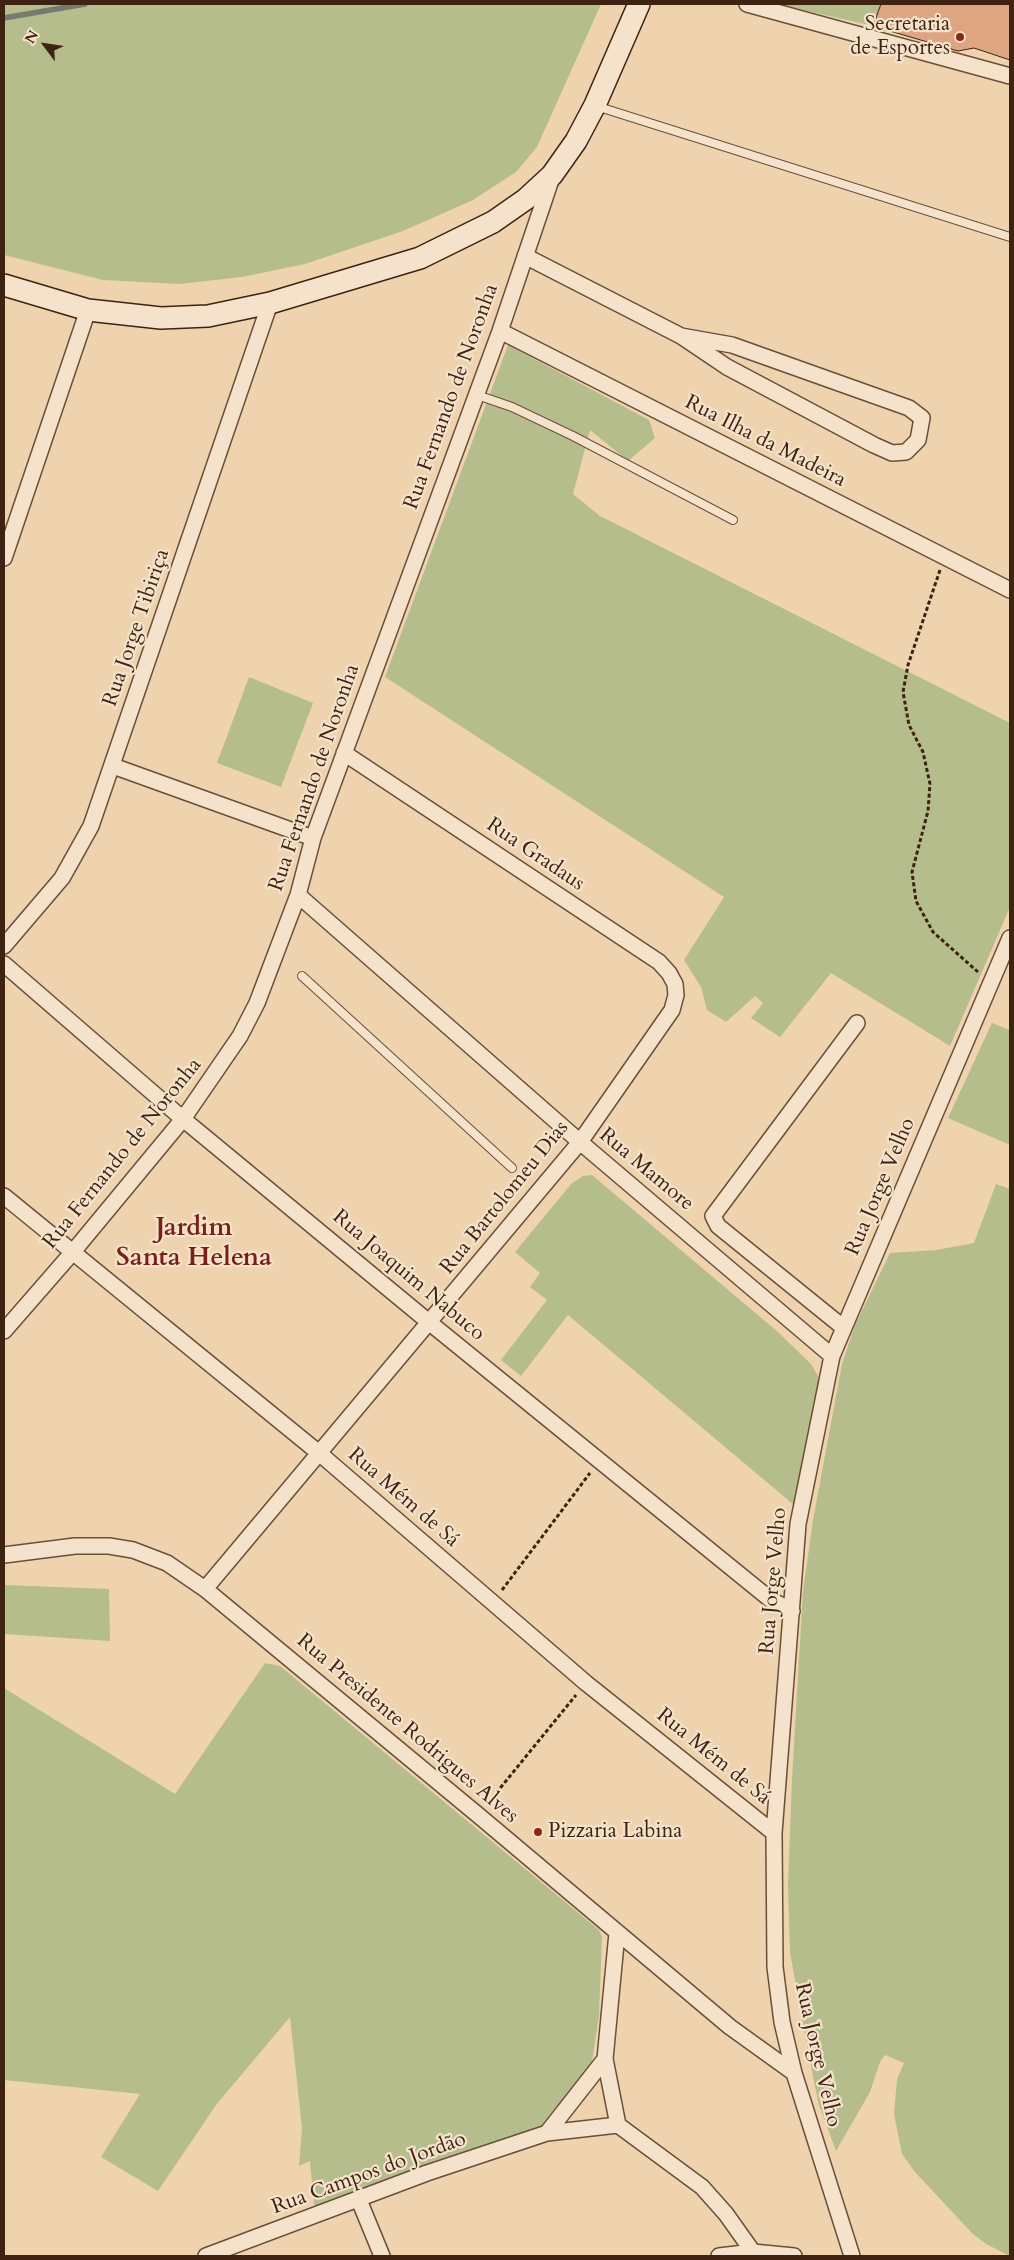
<!DOCTYPE html>
<html>
<head>
<meta charset="utf-8">
<style>
	body { margin:0 }
	#map { position:relative; width:1014px; height:2260px; overflow:hidden; background:#efd3ae; font-family:Cardo,serif }
	canvas { display:block }
	.frame { position:absolute; inset:0; border:5px solid #3e2212; pointer-events:none }
	.north { position:absolute; left:20px; top:20px; width:50px; height:50px; -webkit-text-stroke:4px #f5e2ca; paint-order:stroke; rotate:301deg; font-size:14px; font-weight:700; line-height:20px; text-align:center; color:#3e2212 }
	.north::after { content:''; display:block; margin:auto; width:18px; height:22px; background:#3e2212; clip-path:polygon(50% 0,100% 100%,50% 72%,0 100%) }
</style>
</head>
<body>
<div id="map">
<canvas width="1014" height="2260"></canvas>
<div class="frame"></div>
<div class="north">N</div>
</div>
<script>
const ctx = document.querySelector('canvas').getContext('2d');
ctx.lineJoin = 'round';
function fill(path, color) {
  ctx.fillStyle = color;
  ctx.fill(path, 'evenodd');
}
function poly(rows) {
  const path = new Path2D();
  for (const r of rows) {
    path.moveTo(r[0], r[1]);
    for (let i = 2; i < r.length; i += 2) path.lineTo(r[i], r[i + 1]);
  }
  return path;
}
function strokePath(path, color, width, dash) {
  ctx.strokeStyle = color;
  ctx.lineWidth = width;
  ctx.lineCap = dash ? 'butt' : 'round';
  ctx.setLineDash(dash || []);
  ctx.stroke(path);
}
function drawText(font, color, halo, rows, align = 'center') {
  ctx.font = font + ' Cardo,serif';
  ctx.lineWidth = 4.5;
  ctx.setLineDash([]);
  ctx.textBaseline = 'middle';
  ctx.strokeStyle = halo;
  ctx.fillStyle = color;
  for (const [text, x, y, turn = 0] of rows) {
    ctx.save();
    ctx.translate(x, y);
    ctx.rotate((+turn || 0) * Math.PI / 180);
    ctx.textAlign = isNaN(turn) ? turn : align;
    if (halo) ctx.strokeText(text, 0, 0);
    ctx.fillText(text, 0, 0);
    ctx.restore();
  }
}
fill(poly([
	[4,4,601,4,537,147,516,172,473,200,403,231,305,264,242,277,180,284,103,280,4,255],
	[777,4,881,4,873,26],
	[508,345,649,420,655,438,628,461,590,430,573,494,600,516,1010,723,1010,907,950,1046,831,973,780,1037,751,1018,763,1003,755,996,726,1022,707,1010,701,987,684,960,724,897,385,677],
	[249,677,313,703,281,787,217,763],
	[992,1023,1010,1030,1010,1145,948,1118],
	[592,1175,778,1332,811,1364,818,1376,820,1386,794,1505,568,1315,521,1376,501,1360,547,1300,530,1287,540,1273,515,1252,572,1183,583,1176],
	[996,1184,1010,1189,1010,2256,986,2244,972,2233,914,2171,902,2154,894,2114,897,2079,904,2063,885,2055,880,2062,870,2092,836,2151,819,2105,813,2077,790,1953,788,1884,792,1778,803,1591,813,1520,842,1364,855,1325,890,1253,936,1250,974,1243],
	[4,1585,109,1589,110,1641,4,1634],
	[265,1663,280,1666,599,1930,602,1937,599,2015,592,2062,547,2133,315,2215,310,2161,299,2166,302,2128,290,2017,216,2105,158,2191,101,2157,140,2094,4,2080,4,1688,175,1794]
]), '#b6bd8c');
strokePath(poly([
	[4,18,85,4]
]), '#757b6f', 5.5);
const building = poly([
	[881,4,1010,4,1010,60,974,48,958,51,873,26,881,4]
]);
fill(building, '#dea583');
strokePath(building, '#3e2212', 1);
const service = poly([
	[596,106,1010,237],
	[477,395,512,407,573,436,733,520],
	[302,976,512,1168]
]);
const minor = poly([
	[747,4,1010,76],
	[525,256,681,336,727,367,874,445,892,453,906,452,918,440,922,418,909,408,732,345,681,336],
	[500,331,1010,590],
	[4,558,88,310],
	[113,766,313,838],
	[298,895,580,1142,832,1356],
	[4,946,62,878,91,826,270,303],
	[4,964,183,1119,430,1323,771,1600,792,1611],
	[4,1196,319,1453,586,1683,774,1833],
	[844,1328,718,1226,713,1216,857,1023],
	[4,1331,72,1253,183,1119,240,1036,257,1003,298,895,313,838,500,331,552,177],
	[4,1555,75,1546,109,1546,133,1550,167,1563,205,1589,478,1815,730,2027,794,2073],
	[205,1589,580,1142,672,1010,676,995,675,984,669,973,659,962,344,753],
	[617,1933,605,2059,618,2125],
	[618,2125,702,2187,726,2214,753,2252],
	[547,2133,605,2059],
	[359,2200,382,2256],
	[206,2256,427,2173,547,2133,618,2125],
	[719,2256,753,2252,794,2256],
	[852,2256,794,2073,782,2022,775,1967,774,1833,798,1524,832,1356,1010,938]
]);
const secondary = poly([
	[4,285,88,310,161,318,208,316,270,303,420,258,493,222,526,199,552,175,576,141,595,105,639,4]
]);
strokePath(service, '#6a4e39', 10);
strokePath(minor, '#6a4e39', 18);
strokePath(secondary, '#3e2212', 24);
strokePath(poly([
	[940,570,908,665,903,692,909,725,923,752,930,784,928,811,912,872,916,901,933,932,978,972],
	[502,1590,590,1473],
	[488,1803,576,1695]
]), '#3e2212', 3, [4, 2.5]);
strokePath(service, '#f5e2ca', 8);
strokePath(minor, '#f5e2ca', 15);
strokePath(secondary, '#f5e2ca', 21);
for (const [x, y, r, color] of [
	[960,37,5,"#8f2418"],
	[538,1832,5,"#8f2418"]
]) {
  const dot = new Path2D();
  dot.arc(x, y, r, 0, 2 * Math.PI);
  ctx.fillStyle = color;
  ctx.fill(dot);
  strokePath(dot, '#f5e2ca', 2);
}
drawText('21px', '#3e2212', '#f5e2ca', [
	["Secretaria",950,25],
	["de Esportes",950,49],
	["Pizzaria Labina",548,1832,"left"]
], 'right');
drawText('21px', '#3e2212', '#f5e2ca', [
	["Rua Fernando de Noronha",452,397,-70],
	["Rua Ilha da Madeira",765,442,27],
	["Rua Jorge Tibiriça",137,628,-71],
	["Rua Fernando de Noronha",315,778,-71],
	["Rua Gradaus",535,855,34],
	["Rua Fernando de Noronha",123,1154,-51],
	["Rua Mamore",646,1170,40],
	["Rua Jorge Velho",881,1187,-67],
	["Rua Bartolomeu Dias",505,1198,-51],
	["Rua Joaquim Nabuco",408,1276,40],
	["Rua Mém de Sá",403,1498,41],
	["Rua Jorge Velho",774,1581,-85],
	["Rua Presidente Rodrigues Alves",407,1729,40],
	["Rua Mém de Sá",713,1757,39],
	["Rua Jorge Velho",817,2055,77],
	["Rua Campos do Jordão",369,2174,-20]
]);
drawText('bold 26px', '#7a1f14', '#f5e2ca', [
	["Jardim",194,1229],
	["Santa Helena",194,1259]
]);
</script>
</body>
</html>
